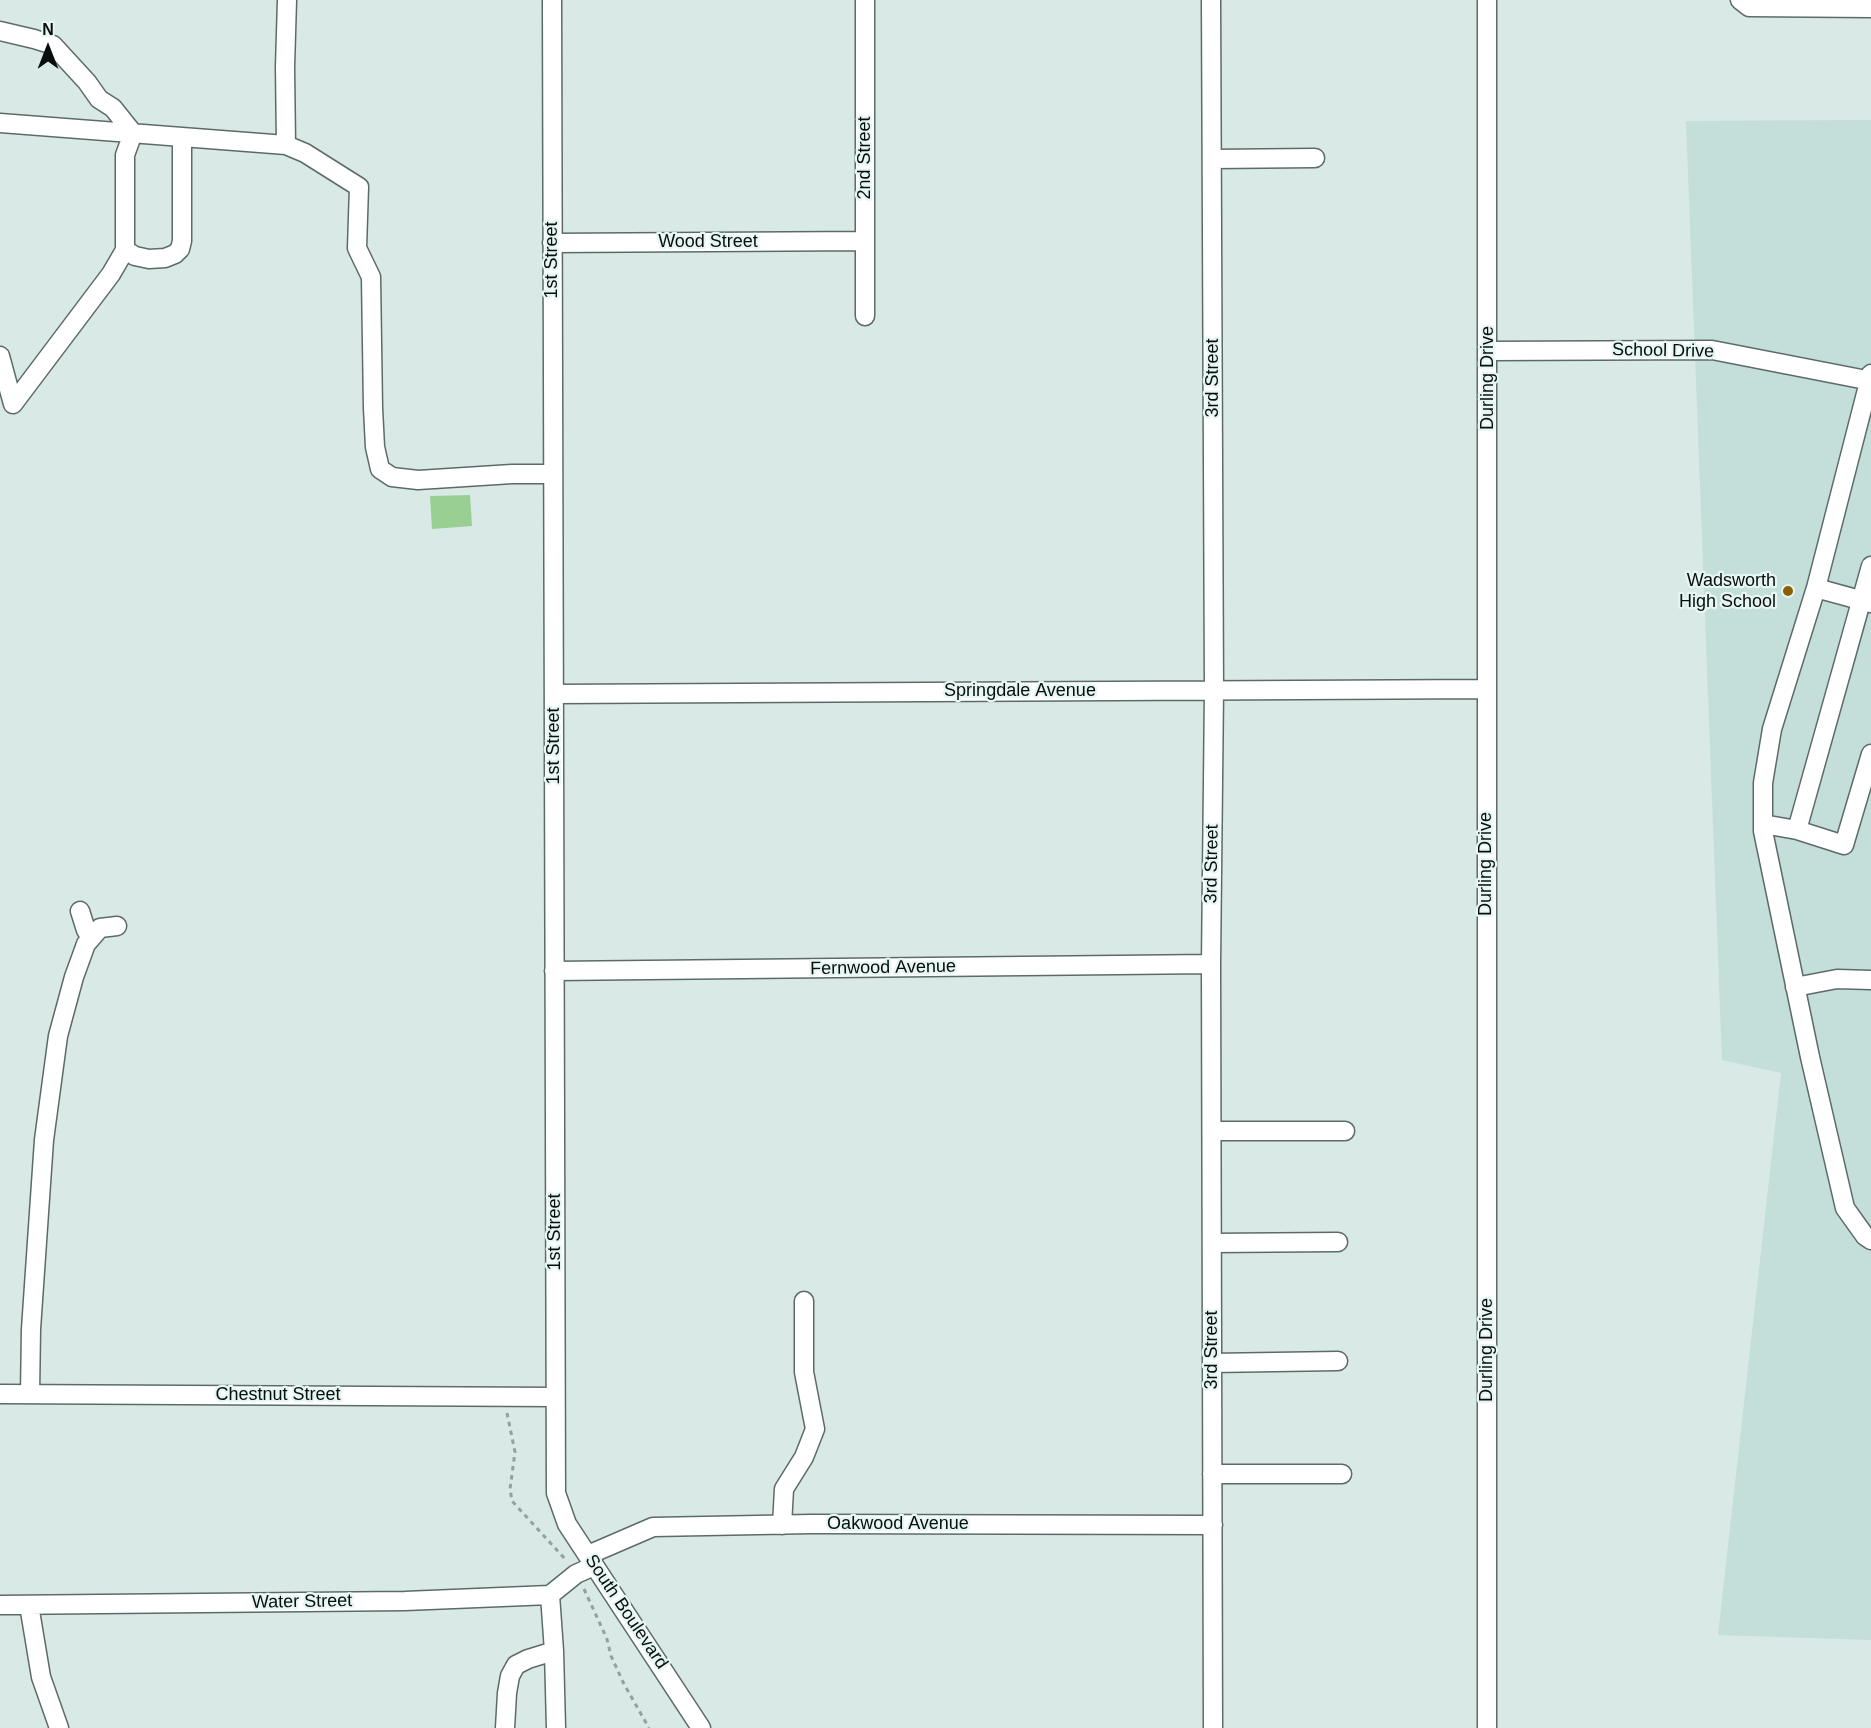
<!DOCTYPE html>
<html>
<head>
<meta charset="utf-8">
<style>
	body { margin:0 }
	#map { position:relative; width:1871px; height:1728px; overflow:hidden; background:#d8e9e6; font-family:Helvetica,sans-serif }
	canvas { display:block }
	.north { position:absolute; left:18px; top:18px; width:60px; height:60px; -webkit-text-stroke:4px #e5f6f3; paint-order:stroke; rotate:0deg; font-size:16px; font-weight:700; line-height:24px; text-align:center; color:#090e0d }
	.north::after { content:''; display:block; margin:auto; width:21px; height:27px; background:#090e0d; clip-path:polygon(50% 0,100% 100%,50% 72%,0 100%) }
</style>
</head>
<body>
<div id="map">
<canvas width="1871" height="1728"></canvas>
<div class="north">N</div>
</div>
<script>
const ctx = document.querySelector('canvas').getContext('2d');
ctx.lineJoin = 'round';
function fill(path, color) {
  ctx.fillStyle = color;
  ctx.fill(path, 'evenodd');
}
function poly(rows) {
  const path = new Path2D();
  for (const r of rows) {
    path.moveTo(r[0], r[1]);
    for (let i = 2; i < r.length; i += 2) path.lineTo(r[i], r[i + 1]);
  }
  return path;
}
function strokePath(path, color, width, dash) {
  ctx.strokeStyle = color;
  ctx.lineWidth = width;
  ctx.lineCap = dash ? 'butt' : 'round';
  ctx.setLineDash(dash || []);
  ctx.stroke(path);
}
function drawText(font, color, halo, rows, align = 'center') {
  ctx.font = font + ' Helvetica,sans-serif';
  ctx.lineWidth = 4.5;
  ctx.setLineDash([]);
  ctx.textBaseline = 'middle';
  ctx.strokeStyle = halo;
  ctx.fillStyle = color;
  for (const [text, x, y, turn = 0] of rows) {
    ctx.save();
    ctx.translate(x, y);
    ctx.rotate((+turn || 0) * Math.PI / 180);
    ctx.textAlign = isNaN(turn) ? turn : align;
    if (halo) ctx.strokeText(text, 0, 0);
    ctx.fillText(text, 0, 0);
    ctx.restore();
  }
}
fill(poly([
	[1871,120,1871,1640,1718,1635,1781,1073,1722,1060,1686,121]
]), '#c4ded9');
fill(poly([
	[470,495,472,526,432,529,430,496]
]), '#9acf94');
const minor = poly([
	[552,0,556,1493,567,1524,701,1728],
	[865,0,865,316],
	[1211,0,1214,690,1211,964,1213,1728],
	[1487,0,1487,1728],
	[1740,0,1749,7,1871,8],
	[0,31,34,39,53,45,87,82,99,99,113,108,133,133],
	[0,123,286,145,305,153,359,187,357,248,371,277,373,408,375,447,380,469,392,477,418,480,512,474,553,474],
	[286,145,285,67,287,0],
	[1212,159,1315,158],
	[552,243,865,241],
	[125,250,135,256,149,259,165,258,175,254,180,249,182,241,182,137],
	[1488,351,1712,350,1871,381],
	[0,356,13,404],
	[1871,374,1816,588,1871,603],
	[13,404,111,274,125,250,125,155,133,133],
	[1816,588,1772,729,1763,783,1763,831,1810,1057,1845,1208,1865,1236,1871,1240],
	[554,694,1486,689],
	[1763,824,1797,830,1871,566],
	[1797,830,1844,845,1871,754],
	[80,911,86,930,91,938],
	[554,971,1211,964],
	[1795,987,1837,979,1871,980],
	[1212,1131,1345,1131],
	[1212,1243,1338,1242],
	[1212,1363,1338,1361],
	[0,1394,555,1397],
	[30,1394,31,1329,44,1140,58,1036,74,977,86,944,100,928,117,926],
	[1212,1474,1342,1474],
	[782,1525,784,1489,804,1457,815,1429,804,1372,804,1301],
	[588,1555,653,1527,811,1524,1213,1525],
	[550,1595,554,1651,556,1728],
	[0,1605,405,1601,550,1595,576,1574,594,1566],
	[29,1605,41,1677,59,1728],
	[505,1728,507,1693,510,1676,516,1665,528,1659,554,1651]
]);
strokePath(minor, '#5c6b69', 21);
strokePath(poly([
	[507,1413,515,1452,510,1489,512,1501,566,1560],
	[584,1589,607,1639,611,1656,624,1684,649,1728]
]), '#94a19e', 3, [4.5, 4.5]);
strokePath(minor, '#fff', 18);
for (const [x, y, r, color] of [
	[1788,591,6,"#8a6101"]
]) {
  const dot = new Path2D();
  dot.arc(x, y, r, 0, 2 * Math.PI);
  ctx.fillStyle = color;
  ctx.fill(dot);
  strokePath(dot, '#e5f6f3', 2);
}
drawText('18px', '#090e0d', '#e5f6f3', [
	["2nd Street",865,158,-90],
	["Wood Street",708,242],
	["1st Street",552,260,-90],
	["School Drive",1663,351,1],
	["3rd Street",1213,378,-90],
	["Durling Drive",1488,378,-90],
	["Springdale Avenue",1020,691],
	["1st Street",554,746,-90],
	["3rd Street",1212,864,-89],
	["Durling Drive",1486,864,-90],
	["Fernwood Avenue",883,968,-1],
	["1st Street",555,1232,-90],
	["3rd Street",1212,1350,-90],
	["Durling Drive",1487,1350,-90],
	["Chestnut Street",278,1395],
	["Oakwood Avenue",898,1524],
	["Water Street",302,1602,-1],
	["South Boulevard",626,1612,56]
]);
drawText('18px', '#090e0d', '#e5f6f3', [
	["Wadsworth",1776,581],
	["High School",1776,602]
], 'right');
</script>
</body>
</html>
